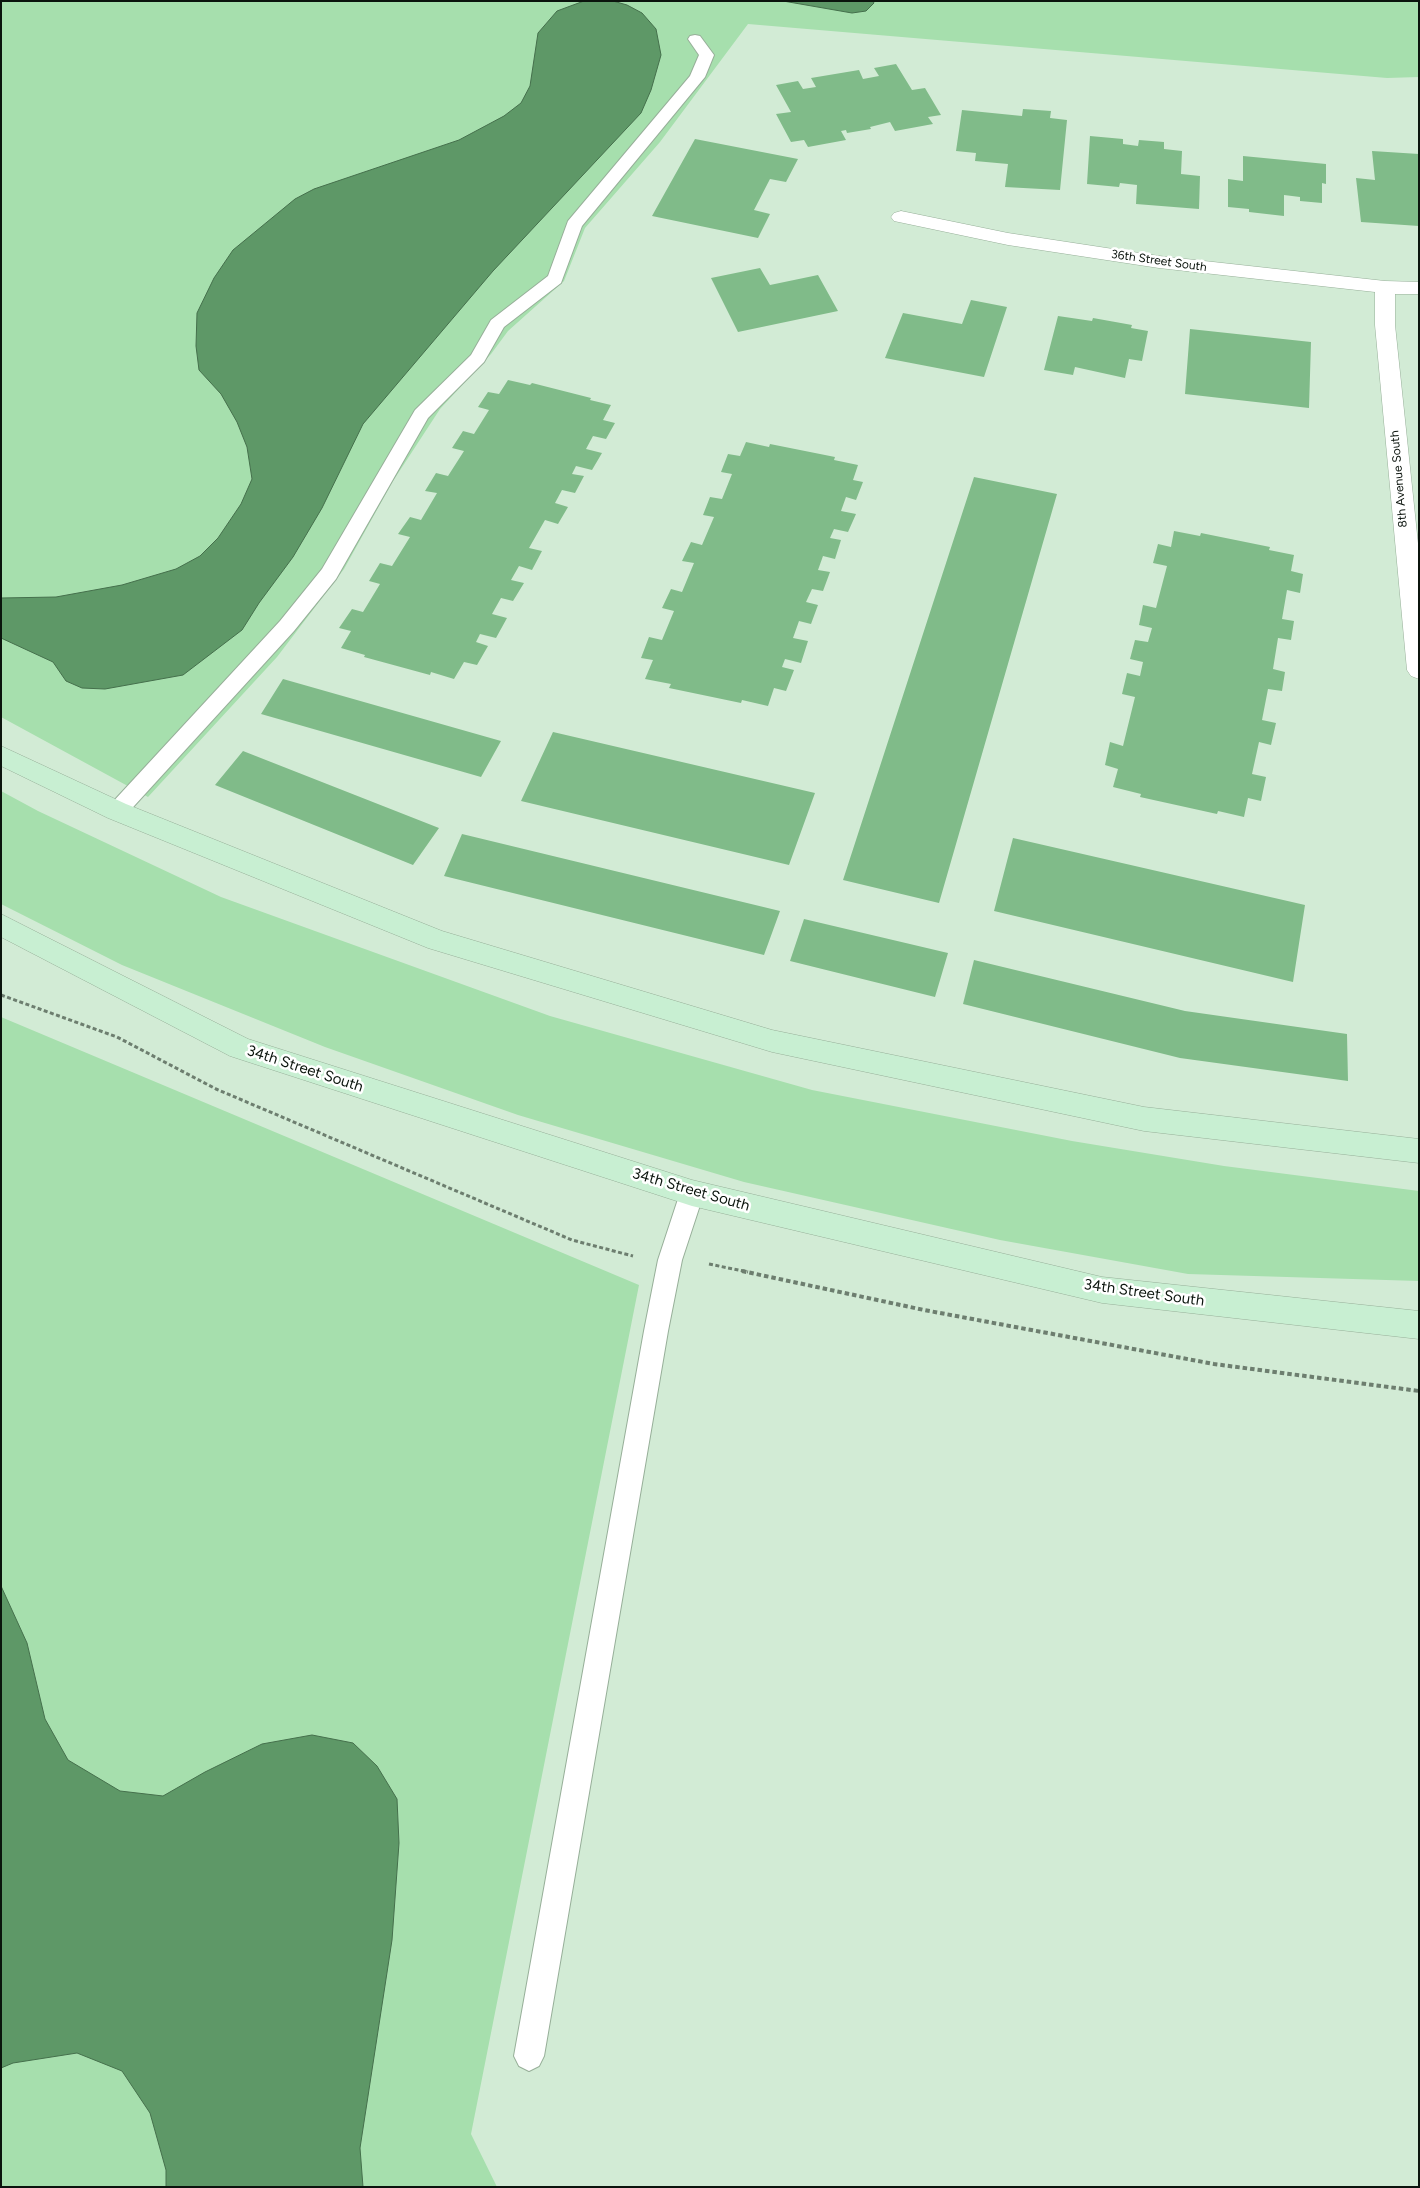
<!DOCTYPE html>
<html>
<head>
<meta charset="utf-8">
<style>
	body { margin:0 }
	#map { position:relative; width:1420px; height:2188px; overflow:hidden; background:#d2ebd5; font-family:Figtree,sans-serif }
	canvas { display:block }
	.frame { position:absolute; inset:0; border:2px solid #0b140d; pointer-events:none }
</style>
</head>
<body>
<div id="map">
<canvas width="1420" height="2188"></canvas>
<div class="frame"></div>
</div>
<script>
const ctx = document.querySelector('canvas').getContext('2d');
ctx.lineJoin = 'round';
function fill(path, color) {
  ctx.fillStyle = color;
  ctx.fill(path, 'evenodd');
}
function poly(rows) {
  const path = new Path2D();
  for (const r of rows) {
    path.moveTo(r[0], r[1]);
    for (let i = 2; i < r.length; i += 2) path.lineTo(r[i], r[i + 1]);
  }
  return path;
}
function strokePath(path, color, width, dash) {
  ctx.strokeStyle = color;
  ctx.lineWidth = width;
  ctx.lineCap = dash ? 'butt' : 'round';
  ctx.setLineDash(dash || []);
  ctx.stroke(path);
}
function drawText(font, color, halo, rows, align = 'center') {
  ctx.font = font + ' Figtree,sans-serif';
  ctx.lineWidth = 5;
  ctx.setLineDash([]);
  ctx.textBaseline = 'middle';
  ctx.strokeStyle = halo;
  ctx.fillStyle = color;
  for (const [text, x, y, turn = 0] of rows) {
    ctx.save();
    ctx.translate(x, y);
    ctx.rotate((+turn || 0) * Math.PI / 180);
    ctx.textAlign = isNaN(turn) ? turn : align;
    if (halo) ctx.strokeText(text, 0, 0);
    ctx.fillText(text, 0, 0);
    ctx.restore();
  }
}
fill(poly([
	[1,1,1419,1,1419,77,1387,78,748,24,660,142,585,228,564,281,508,331,491,354,440,409,393,481,344,569,277,657,148,797,1,717],
	[1,791,38,811,221,897,550,1016,812,1090,1072,1141,1224,1166,1419,1191,1419,1281,1188,1274,1000,1240,744,1182,518,1115,325,1047,122,965,1,904],
	[1,1017,639,1285,471,2134,497,2187,1,2187]
]), '#a6dfad');
const water = poly([
	[584,1,613,1,627,5,642,13,656,29,661,55,651,90,641,113,493,271,363,424,322,508,293,557,259,603,242,630,183,675,105,689,82,688,66,681,53,662,1,638,1,598,56,597,122,585,176,569,200,556,218,538,241,504,252,479,247,447,237,422,221,394,199,370,196,346,197,313,214,278,233,250,295,199,314,189,459,140,504,116,521,103,530,86,538,33,557,11,584,1],
	[783,1,873,1,874,3,866,11,852,13,783,1],
	[1,1586,27,1643,45,1719,68,1760,120,1791,163,1796,205,1772,262,1744,312,1735,353,1743,377,1766,397,1799,399,1843,392,1940,360,2148,363,2187,166,2187,166,2170,150,2113,122,2071,77,2053,13,2063,1,2068,1,1586]
]);
fill(water, '#5e9867');
strokePath(water, '#45704c', 1);
fill(poly([
	[896,64,912,90,925,88,941,115,928,117,933,124,895,131,890,122,870,127,871,129,847,133,846,130,841,131,846,140,808,147,804,140,791,142,776,114,791,112,776,85,798,81,803,89,816,87,811,78,859,70,863,79,879,76,874,68],
	[1023,109,1051,111,1050,118,1067,120,1060,190,1005,187,1008,164,975,161,976,153,956,151,962,110,1022,116],
	[1090,136,1123,139,1123,144,1138,146,1139,140,1164,142,1164,149,1182,151,1181,174,1200,176,1199,209,1136,204,1137,185,1120,183,1119,187,1087,184],
	[695,139,798,159,786,182,770,179,754,210,770,214,758,238,652,216],
	[1372,151,1419,154,1419,226,1361,222,1356,178,1375,180],
	[1243,156,1326,164,1326,184,1322,183,1322,203,1300,201,1300,197,1284,195,1284,216,1249,212,1249,209,1228,207,1228,179,1243,181],
	[760,268,770,285,818,275,838,311,738,332,711,278],
	[971,300,1007,307,984,377,885,358,903,313,962,324],
	[1058,316,1092,321,1093,318,1132,325,1131,328,1148,331,1142,361,1129,359,1125,378,1075,367,1073,375,1044,370],
	[1190,329,1311,342,1309,408,1185,394],
	[508,380,530,385,532,383,591,398,590,400,611,405,603,420,615,423,606,439,593,436,586,449,602,453,592,470,576,466,572,474,584,476,575,493,562,490,555,503,568,507,558,524,545,520,529,548,542,551,532,570,519,566,511,580,524,583,513,601,501,598,492,614,507,618,496,638,480,634,476,642,488,646,477,665,464,662,454,679,431,672,430,675,364,657,365,655,341,648,351,631,339,628,352,609,363,612,380,584,369,581,380,563,392,566,410,537,398,534,410,517,421,520,437,493,425,491,436,473,448,476,464,451,452,448,463,431,474,434,489,410,478,407,488,392,499,394],
	[746,442,769,447,770,444,835,457,834,460,858,465,853,480,863,482,856,500,846,497,841,511,856,514,848,532,834,529,830,538,841,540,835,559,823,556,818,570,830,572,823,591,812,589,806,602,818,605,811,624,799,621,793,638,808,641,801,663,785,659,782,667,794,670,786,691,774,688,768,706,742,700,741,703,669,688,671,684,645,679,653,660,641,658,649,637,662,640,674,611,662,608,671,589,682,592,694,563,682,561,691,542,702,545,714,517,703,515,710,497,722,499,732,474,721,472,728,454,740,456],
	[974,477,1057,494,939,903,843,880],
	[1174,531,1200,536,1201,533,1270,547,1269,550,1294,555,1291,571,1303,574,1300,593,1287,590,1282,619,1294,621,1291,640,1278,638,1273,669,1285,672,1282,691,1268,689,1262,720,1276,723,1271,745,1259,742,1252,774,1266,777,1261,801,1248,798,1244,817,1218,811,1217,814,1140,797,1141,794,1113,787,1118,769,1105,765,1110,742,1123,746,1135,697,1122,694,1127,673,1140,676,1143,662,1130,659,1135,640,1148,642,1152,628,1139,625,1143,605,1156,608,1167,566,1153,563,1158,544,1171,547],
	[283,679,501,741,481,777,261,714],
	[553,732,815,793,789,865,521,801],
	[243,751,439,828,413,865,215,785],
	[462,834,780,911,764,955,444,876],
	[1013,838,1305,905,1293,982,994,911],
	[804,919,948,953,935,997,790,961],
	[974,960,1185,1011,1347,1034,1348,1081,1180,1058,963,1004]
]), '#80bb89');
const lane = poly([
	[695,35,700,36,714,55,705,77,582,226,561,283,504,327,484,362,428,418,336,579,294,631,124,817,117,819,110,817,107,811,110,805,280,621,322,569,415,410,471,355,491,320,548,276,568,221,690,76,699,55,688,39,690,36,695,35],
	[692,1183,700,1186,704,1193,682,1260,668,1331,544,2056,539,2066,529,2071,519,2066,514,2056,644,1331,658,1260,680,1193,684,1186,692,1183]
]);
const street = poly([
	[901,211,1008,233,1159,256,1385,281,1419,282,1419,294,1395,294,1395,325,1419,553,1419,679,1411,676,1407,670,1375,325,1375,292,1159,268,1008,245,894,221,891,217,894,213,901,211]
]);
const secondary = poly([
	[1,746,126,804,442,931,772,1030,1144,1107,1419,1139,1419,1163,1144,1131,772,1052,428,948,108,818,1,766,1,746],
	[1,914,248,1039,692,1180,1102,1277,1419,1311,1419,1339,1102,1303,692,1206,230,1056,1,937,1,914]
]);
strokePath(lane, '#97af99', 2);
strokePath(street, '#97af99', 1);
strokePath(secondary, '#97af99', 1);
strokePath(poly([
	[1,995,117,1037,216,1089,572,1240,633,1256],
	[709,1264,748,1272]
]), '#6d7e6f', 3, [4, 2.5]);
strokePath(poly([
	[742,1271,924,1310,1214,1364,1419,1391]
]), '#6d7e6f', 4, [4.5, 3]);
fill(lane, '#fff');
fill(street, '#fff');
fill(secondary, '#c8efd2');
drawText('12px', '#0b140d', '#fff', [
	["36th Street South",1159,261,8],
	["8th Avenue South",1399,479,-95]
]);
drawText('15px', '#0b140d', '#fff', [
	["34th Street South",305,1069,18],
	["34th Street South",691,1190,16],
	["34th Street South",1144,1293,8]
]);
</script>
</body>
</html>
